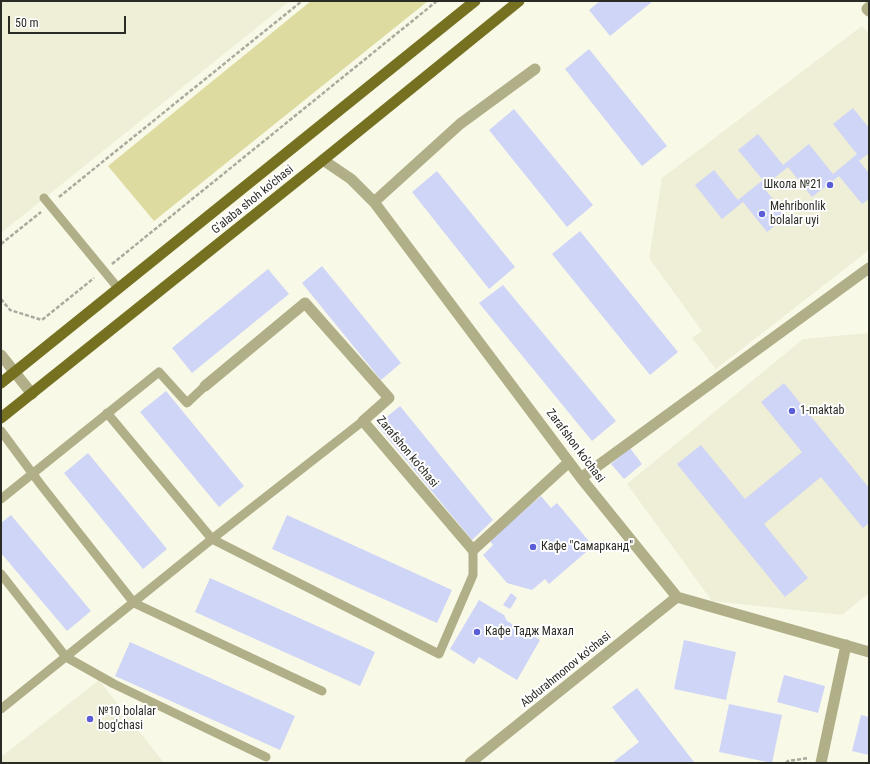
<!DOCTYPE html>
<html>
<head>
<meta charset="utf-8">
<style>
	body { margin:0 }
	#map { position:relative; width:870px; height:764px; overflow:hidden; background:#f9f9e8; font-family:"Roboto Condensed",sans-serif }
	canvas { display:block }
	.frame { position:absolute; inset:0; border:2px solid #2b2b25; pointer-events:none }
	.scale { position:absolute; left:8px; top:16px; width:118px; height:18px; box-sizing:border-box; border:2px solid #2b2b25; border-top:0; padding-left:5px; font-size:12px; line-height:14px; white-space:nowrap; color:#2b2b25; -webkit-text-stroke:3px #fff; paint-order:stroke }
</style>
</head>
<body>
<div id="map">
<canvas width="870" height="764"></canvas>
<div class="frame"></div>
<div class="scale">50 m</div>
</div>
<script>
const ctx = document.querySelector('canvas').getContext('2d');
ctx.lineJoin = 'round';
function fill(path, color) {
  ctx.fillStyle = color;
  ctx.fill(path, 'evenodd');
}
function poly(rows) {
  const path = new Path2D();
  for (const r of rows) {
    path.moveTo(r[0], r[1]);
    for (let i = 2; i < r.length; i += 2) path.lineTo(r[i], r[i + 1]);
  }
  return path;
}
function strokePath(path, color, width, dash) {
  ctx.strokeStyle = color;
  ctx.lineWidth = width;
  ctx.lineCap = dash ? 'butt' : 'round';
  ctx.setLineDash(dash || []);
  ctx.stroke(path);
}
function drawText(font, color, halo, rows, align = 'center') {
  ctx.font = font + ' "Roboto Condensed",sans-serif';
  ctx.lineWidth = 4;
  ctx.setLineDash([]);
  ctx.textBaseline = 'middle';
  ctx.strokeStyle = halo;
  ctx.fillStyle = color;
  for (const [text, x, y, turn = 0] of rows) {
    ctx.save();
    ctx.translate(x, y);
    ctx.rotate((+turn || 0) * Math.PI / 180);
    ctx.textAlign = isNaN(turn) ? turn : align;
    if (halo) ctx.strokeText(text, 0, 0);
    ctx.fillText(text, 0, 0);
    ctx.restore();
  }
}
fill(poly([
	[1,1,290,1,1,233],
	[862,26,869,34,869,250,716,369,692,338,702,331,649,258,662,178],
	[869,333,869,593,842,615,712,601,627,484,803,339],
	[99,680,164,763,1,763,1,757]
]), '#efeed6');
fill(poly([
	[311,1,428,1,154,221,108,166]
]), '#dddb9f');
fill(poly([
	[600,1,653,1,610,36,589,10],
	[589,49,667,146,642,166,565,69],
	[853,108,869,128,869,153,859,161,869,173,869,199,862,204,839,176,812,197,788,167,763,187,787,216,767,232,743,202,722,219,695,185,714,170,738,200,763,180,738,150,758,134,783,165,809,144,833,174,857,154,833,124],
	[514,109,593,205,567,227,489,130],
	[437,171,515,267,489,289,412,192],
	[580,231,678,352,650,375,552,254],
	[322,266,401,363,381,380,302,283],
	[268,269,289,294,192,373,172,348],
	[503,285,616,421,592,441,479,303],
	[784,383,869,488,869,523,863,528,821,477,764,524,808,578,785,597,677,464,701,445,745,499,802,452,761,402],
	[166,391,244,486,219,507,140,412],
	[400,406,493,520,472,540,377,425],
	[630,448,642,464,624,479,611,464],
	[88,453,167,549,143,569,64,473],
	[541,496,551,508,557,503,593,546,549,584,545,579,532,590,507,583,483,555,493,545,489,540],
	[11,515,91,611,67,631,1,553,1,523],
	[287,515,452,590,437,623,272,549],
	[210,578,375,652,360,686,195,612],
	[511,593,517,598,510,609,503,605],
	[479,600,504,615,507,621,540,640,517,680,479,657,474,664,450,649],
	[684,640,736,652,726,700,674,689],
	[130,642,295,716,280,750,115,676],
	[784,675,825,686,818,713,777,702],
	[637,688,694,762,693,763,612,763,639,742,612,707],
	[729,704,782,715,772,763,719,752],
	[861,715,869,717,869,755,852,751]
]), '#cfd5f7');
strokePath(poly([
	[59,197,302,1],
	[1,244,41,212],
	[112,264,437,1],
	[1,299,10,310,42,320,94,278],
	[786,763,788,761,809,758]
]), '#aaaa9e', 2.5, [4, 2]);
strokePath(poly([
	[44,198,118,288],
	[107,413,212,539,439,654,473,575,473,550],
	[1,431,41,485,134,603,322,691],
	[1,499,159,372,187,403,205,386],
	[1,574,66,657,114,684,266,757],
	[1,709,212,539,363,421]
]), '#b0af88', 9);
strokePath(poly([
	[869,7,867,9,869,11],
	[323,160,351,179,374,202,581,478,677,597,869,652],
	[374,202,460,124,535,69],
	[205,386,305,303,389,398,363,421,473,550,569,462],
	[581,478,869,268],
	[470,763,677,597],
	[821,763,846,645]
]), '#b0af88', 11);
strokePath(poly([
	[1,355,32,394]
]), '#b0af88', 11);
strokePath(poly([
	[1,383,475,1],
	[1,418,323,160,519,1]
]), '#757121', 11);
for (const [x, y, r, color] of [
	[830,185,4,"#5a5dd5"],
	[762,214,4,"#5a5dd5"],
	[792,411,4,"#5a5dd5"],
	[533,547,4,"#5a5dd5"],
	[477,632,4,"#5a5dd5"],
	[90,719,4,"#5a5dd5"]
]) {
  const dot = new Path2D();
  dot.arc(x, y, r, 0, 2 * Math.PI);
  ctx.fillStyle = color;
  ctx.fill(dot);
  strokePath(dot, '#fff', 1.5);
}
drawText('12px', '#2b2b25', '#fff', [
	["Школа №21",822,185,"right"],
	["Mehribonlik",770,207],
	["bolalar uyi",770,221],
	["1-maktab",800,411],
	["Кафе \"Самарканд\"",541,547],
	["Кафе Тадж Махал",485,632],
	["№10 bolalar",98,712],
	["bog'chasi",98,726]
], 'left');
drawText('12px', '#2b2b25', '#fff', [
	["G'alaba shoh ko'chasi",253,200,-39],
	["Zarafshon ko'chasi",575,446,53],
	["Zarafshon ko‘chasi",407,452,50],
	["Abdurahmonov ko'chasi",566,670,-39]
]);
</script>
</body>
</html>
